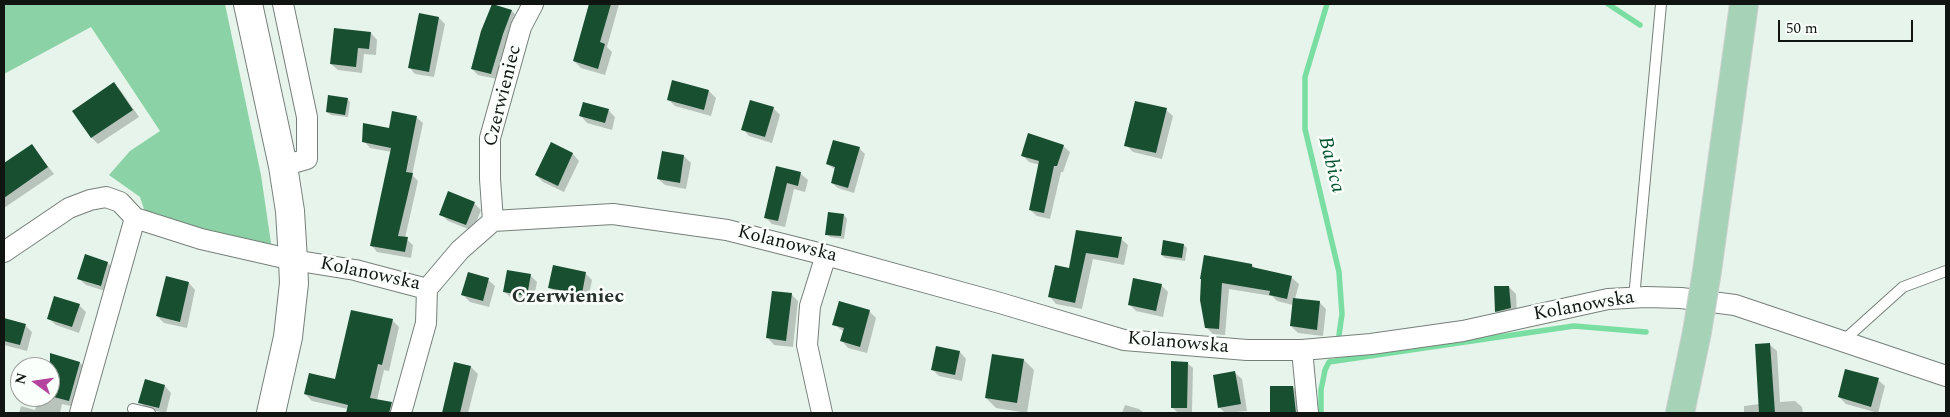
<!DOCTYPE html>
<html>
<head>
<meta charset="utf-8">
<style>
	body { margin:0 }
	#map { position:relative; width:1950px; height:417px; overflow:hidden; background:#e7f4eb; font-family:Spectral,serif }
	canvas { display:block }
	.frame { position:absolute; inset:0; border:5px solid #111512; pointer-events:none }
	.north { position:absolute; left:10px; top:357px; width:50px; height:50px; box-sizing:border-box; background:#fafffb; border:1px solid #9da19e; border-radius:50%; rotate:284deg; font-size:14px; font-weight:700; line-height:20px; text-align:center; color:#111512 }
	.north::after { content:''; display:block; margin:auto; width:18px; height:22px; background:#b5449f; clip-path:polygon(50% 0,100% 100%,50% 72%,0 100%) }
	.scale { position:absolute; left:1778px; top:20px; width:135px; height:22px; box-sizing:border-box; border:2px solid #111512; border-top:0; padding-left:6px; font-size:15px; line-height:18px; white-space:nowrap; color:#111512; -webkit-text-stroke:4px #fafffb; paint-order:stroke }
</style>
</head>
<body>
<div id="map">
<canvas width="1950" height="417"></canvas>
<div class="frame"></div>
<div class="north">N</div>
<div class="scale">50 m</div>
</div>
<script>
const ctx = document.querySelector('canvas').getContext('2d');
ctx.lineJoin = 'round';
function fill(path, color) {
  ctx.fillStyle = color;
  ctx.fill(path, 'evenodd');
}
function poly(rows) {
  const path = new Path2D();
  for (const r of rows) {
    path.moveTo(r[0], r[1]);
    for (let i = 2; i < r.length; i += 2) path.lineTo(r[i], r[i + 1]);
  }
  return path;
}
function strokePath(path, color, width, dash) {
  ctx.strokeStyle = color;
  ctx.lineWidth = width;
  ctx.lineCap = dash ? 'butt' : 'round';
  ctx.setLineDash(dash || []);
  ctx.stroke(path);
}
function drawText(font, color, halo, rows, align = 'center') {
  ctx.font = font + ' Spectral,serif';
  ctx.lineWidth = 5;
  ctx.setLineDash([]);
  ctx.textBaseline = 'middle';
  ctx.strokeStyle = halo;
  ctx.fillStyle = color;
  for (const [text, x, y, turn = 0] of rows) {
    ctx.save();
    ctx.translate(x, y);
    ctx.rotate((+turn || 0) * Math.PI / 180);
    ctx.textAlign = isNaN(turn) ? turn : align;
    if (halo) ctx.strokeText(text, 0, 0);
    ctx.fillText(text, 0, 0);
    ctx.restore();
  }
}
fill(poly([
	[4,4,225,4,261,175,272,250,261,249,145,212,140,197,109,175,130,151,160,131,91,27,4,74]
]), '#8bd2a6');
fill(poly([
	[494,4,512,11,518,17,497,79,478,75,472,69,483,31],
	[589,4,619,4,607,47,612,52,605,75,581,68,574,61],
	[420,15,439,18,445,24,434,77,415,74,410,68],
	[371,33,377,40,376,55,364,54,362,73,338,70,331,64],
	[114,84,121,91,139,117,98,144,92,138,74,111],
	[709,91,716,98,711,116,675,106,668,99],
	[347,99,350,102,348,117,331,115,327,112],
	[773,108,780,115,772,143,749,136,743,129],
	[608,110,615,117,612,130,587,123,581,116],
	[1166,110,1173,116,1162,159,1133,152,1126,145],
	[416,117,423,123,412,175,418,181,405,238,413,245,411,258,377,252,371,245,392,152,370,148,364,141],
	[551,144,573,154,579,161,564,192,543,182,536,175],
	[32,146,54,174,4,208,4,164],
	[1063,146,1070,152,1063,172,1061,172,1050,219,1037,216,1030,210,1040,165,1029,162,1022,155],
	[859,148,865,154,854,193,838,188,832,183,836,170,827,164],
	[663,152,684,156,691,163,686,189,665,185,658,179],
	[777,168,801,174,808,180,805,192,794,189,785,227,772,224,765,217],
	[474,203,481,210,473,231,448,221,441,214],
	[844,215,847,219,844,239,830,237,827,234],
	[1077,231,1121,239,1128,245,1124,265,1093,259,1082,309,1056,304,1050,297,1070,270],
	[1184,245,1187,248,1185,261,1165,258,1162,255],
	[108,263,114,269,108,292,86,285,79,279],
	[1252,265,1257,270,1292,278,1299,284,1295,299,1319,302,1326,309,1323,336,1298,333,1291,326,1293,305,1277,301,1272,296,1229,289,1225,335,1213,334,1206,327,1203,280],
	[585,273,592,280,588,300,557,294,550,288],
	[530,275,537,282,533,302,511,298,504,291],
	[488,280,495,286,489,307,470,302,463,295],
	[189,283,195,290,187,328,164,323,157,316],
	[1161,285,1168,292,1163,317,1136,311,1129,304],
	[1509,287,1516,294,1517,315,1503,318,1496,311],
	[791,294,798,301,793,347,774,345,768,338],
	[79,305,86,312,79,333,56,325,49,319],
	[869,311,876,318,867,353,848,348,842,341,844,332,834,324],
	[4,319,25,325,32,332,27,351,4,345],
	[392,320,399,327,389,371,384,370,377,400,390,403,397,410,396,413,347,413,348,409,312,401,305,394,336,381],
	[1770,345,1777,351,1780,402,1795,401,1802,407,1803,413,1744,413,1744,406,1760,404],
	[960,352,966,359,962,381,939,376,932,369],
	[51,354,80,363,86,369,75,407,62,404,60,413,19,413,21,406,35,410,39,397,50,397,50,367,48,367],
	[1024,360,1034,370,1027,413,996,408,986,398],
	[1187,363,1193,368,1192,412,1177,412,1172,407],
	[471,367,478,374,468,413,445,413,443,411],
	[1235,373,1242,379,1247,411,1225,413,1219,407],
	[1878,380,1885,386,1878,413,1846,404,1839,397],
	[165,386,171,393,166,413,147,409,140,402],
	[1271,387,1293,387,1300,394,1302,413,1271,413],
	[1125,405,1139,409,1144,413,1122,413]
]), '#0003');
strokePath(poly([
	[1327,4,1305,77,1305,129,1339,272,1342,314,1339,335],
	[1608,4,1640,25],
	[1321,411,1321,390,1325,370,1329,362,1574,326,1646,332]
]), '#7adea3', 5.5);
fill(poly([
	[492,4,512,10,503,34,491,74,471,69,481,31],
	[589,4,611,4,600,42,605,44,598,69,573,61],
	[419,13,439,17,429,72,408,68],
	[334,28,371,32,369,49,358,48,356,67,330,64],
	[672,80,709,90,704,110,667,100],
	[114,82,133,110,91,138,72,111],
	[328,95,348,98,345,115,326,112],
	[750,100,774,107,765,137,741,130],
	[1135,101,1167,108,1156,153,1124,146],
	[583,102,609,109,605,123,579,116],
	[392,111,417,116,406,172,413,173,398,236,408,237,405,252,370,246,391,148,362,142,363,123,389,128],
	[1028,133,1064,145,1057,166,1054,166,1044,213,1029,210,1039,161,1021,156],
	[833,140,860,147,848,188,831,183,835,167,826,164],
	[551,142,573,153,558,186,535,175],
	[32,144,48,167,4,198,4,163],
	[662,151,684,155,680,183,657,179],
	[776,166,801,172,798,186,787,183,778,221,764,218],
	[448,191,475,202,466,225,439,215],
	[828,212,844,214,841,236,825,235],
	[1076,230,1122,237,1118,258,1086,253,1075,303,1048,297,1055,265,1069,268],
	[1163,240,1184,244,1182,258,1161,255],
	[85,254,108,262,101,286,77,279],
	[1204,255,1252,264,1252,267,1292,276,1287,299,1269,295,1270,291,1222,283,1219,329,1205,328,1200,300,1201,279,1200,279],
	[553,265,586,272,582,294,548,288],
	[507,270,531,274,527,296,503,292],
	[468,272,489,278,483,301,461,295],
	[166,276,189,282,180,322,156,316],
	[1133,278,1162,284,1156,311,1128,305],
	[1494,286,1509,286,1511,308,1495,312],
	[772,291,792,293,786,341,766,338],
	[54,296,80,304,72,327,47,319],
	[1293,298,1320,301,1317,330,1290,326],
	[839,301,870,310,860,347,840,341,844,328,832,325],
	[351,310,393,319,382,365,378,364,370,398,392,402,389,413,346,413,348,405,304,394,309,373,335,379],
	[4,318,26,324,20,345,4,341],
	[1770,343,1775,413,1759,413,1755,344],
	[936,346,960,351,955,375,931,370],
	[50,353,80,362,69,401,50,396],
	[992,354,1024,359,1017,403,985,398],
	[1171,361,1188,362,1187,408,1171,408],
	[454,362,471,366,460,413,442,413],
	[1845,369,1879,378,1871,407,1838,397],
	[1235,371,1241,404,1218,408,1213,375],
	[145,379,165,385,159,408,138,403],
	[1270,386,1293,386,1296,413,1270,413]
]), '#184f31');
const service = poly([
	[1634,298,1661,4],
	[1843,341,1903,287,1946,271],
	[133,409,150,413]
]);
const minor = poly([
	[283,166,307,159,307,117,283,4],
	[493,221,490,179,490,138,521,27,533,4],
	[4,252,69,208,90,200,106,197,120,202,135,218,201,239,293,260,355,270,427,289],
	[427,289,460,250,493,221,613,214,727,230,826,255,1000,303,1124,340,1247,350,1302,350,1371,344,1463,331,1608,299,1646,297,1681,298,1735,305,1946,376],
	[1302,350,1308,413],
	[80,413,135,218],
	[401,413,426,323,427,289],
	[822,413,807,345,810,306,826,255]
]);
const secondary = poly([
	[248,4,283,166,290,211,293,260,294,283,288,337,271,413]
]);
const primary = poly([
	[1707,271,1744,4],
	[1680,413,1697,332]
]);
strokePath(service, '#768079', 12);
strokePath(minor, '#768079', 22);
strokePath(secondary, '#768079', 30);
strokePath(primary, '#cfd0d0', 30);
strokePath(service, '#fff', 10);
strokePath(minor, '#fff', 20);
strokePath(secondary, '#fff', 28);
strokePath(primary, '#a6d3b8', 28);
const primaryBridge = poly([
	[1697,332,1707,271]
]);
strokePath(primaryBridge, '#cfd0d0', 30, []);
strokePath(primaryBridge, '#a6d3b8', 28);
drawText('19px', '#111512', '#fafffb', [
	["Czerwieniec",504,96,-76],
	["Kolanowska",787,245,14],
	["Kolanowska",370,275,12],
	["Kolanowska",1584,307,-10],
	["Kolanowska",1178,344,5]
]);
drawText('italic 20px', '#00532f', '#fafffb', [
	["Babica",1330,165,76]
]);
drawText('bold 20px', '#27302a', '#fafffb', [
	["Czerwieniec",568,298]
]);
</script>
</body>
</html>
